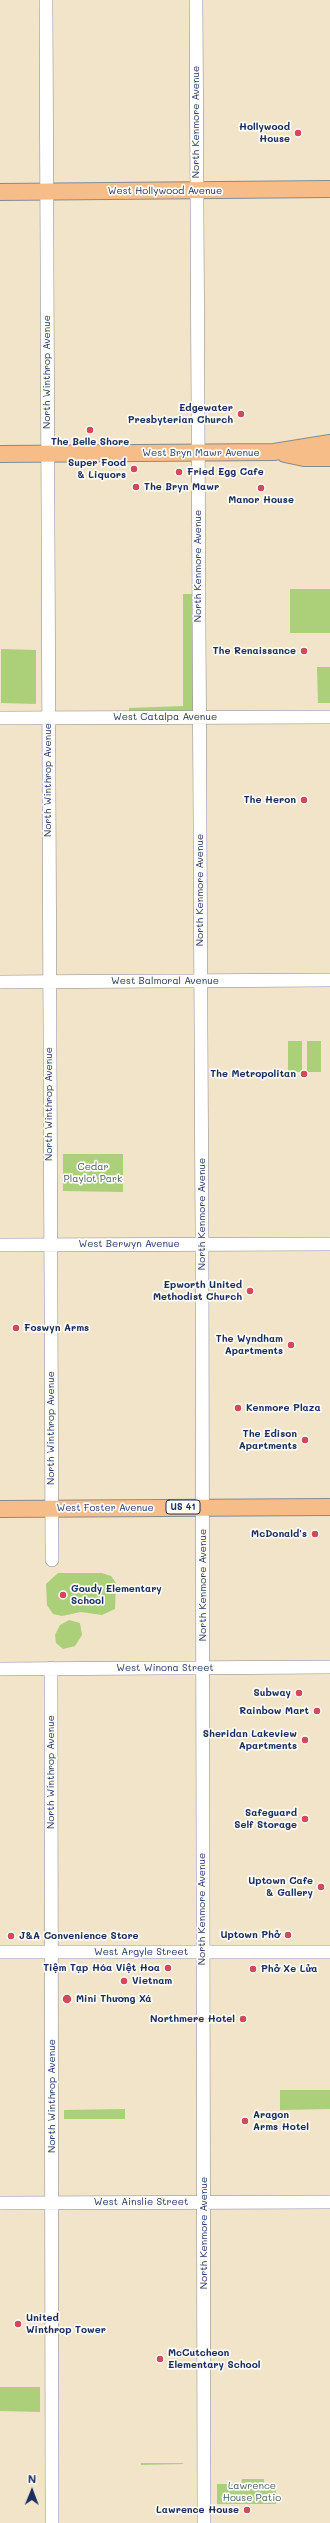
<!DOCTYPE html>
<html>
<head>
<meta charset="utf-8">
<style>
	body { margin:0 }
	#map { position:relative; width:330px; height:2523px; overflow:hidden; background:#f2e4c8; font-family:Mali,sans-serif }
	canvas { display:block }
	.north { position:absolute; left:12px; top:2471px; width:40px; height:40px; -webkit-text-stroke:3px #fdfcf7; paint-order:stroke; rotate:1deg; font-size:11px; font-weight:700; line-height:16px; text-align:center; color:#1b2f5e }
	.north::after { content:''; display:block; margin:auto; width:14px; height:18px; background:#1b2f5e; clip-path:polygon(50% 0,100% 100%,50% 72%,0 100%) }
</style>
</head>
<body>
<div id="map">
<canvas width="330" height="2523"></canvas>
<div class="north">N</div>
</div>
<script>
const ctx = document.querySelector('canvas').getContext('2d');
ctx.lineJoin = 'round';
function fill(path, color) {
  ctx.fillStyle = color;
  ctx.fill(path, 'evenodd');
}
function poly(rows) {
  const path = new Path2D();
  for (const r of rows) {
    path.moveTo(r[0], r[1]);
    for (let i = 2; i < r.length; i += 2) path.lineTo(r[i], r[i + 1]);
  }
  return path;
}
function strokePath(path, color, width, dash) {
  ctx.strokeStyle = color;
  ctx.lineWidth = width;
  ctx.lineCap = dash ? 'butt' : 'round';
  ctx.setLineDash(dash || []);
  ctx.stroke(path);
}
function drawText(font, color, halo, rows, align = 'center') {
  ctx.font = font + ' Mali,sans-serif';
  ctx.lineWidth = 3.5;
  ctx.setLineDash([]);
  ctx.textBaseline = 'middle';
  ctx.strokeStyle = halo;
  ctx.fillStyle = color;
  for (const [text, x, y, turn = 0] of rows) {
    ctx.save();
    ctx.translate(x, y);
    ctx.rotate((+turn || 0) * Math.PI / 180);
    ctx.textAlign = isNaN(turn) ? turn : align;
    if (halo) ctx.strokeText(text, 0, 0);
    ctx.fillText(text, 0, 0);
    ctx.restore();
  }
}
fill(poly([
	[290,589,330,589,330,633,290,633],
	[183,594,196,594,196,713,129,713,129,708,183,706],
	[1,649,36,650,36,704,1,703],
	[317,667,330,667,330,703,318,703],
	[288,1041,302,1041,302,1072,288,1072],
	[307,1041,321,1041,321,1072,307,1072],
	[63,1154,123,1154,123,1192,63,1191],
	[58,1573,102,1573,111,1576,116,1583,115,1609,102,1615,81,1612,62,1616,53,1614,47,1605,46,1584],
	[69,1620,80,1623,82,1635,75,1646,63,1649,56,1643,55,1635,60,1625],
	[280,2090,330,2090,330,2109,280,2110],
	[125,2109,125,2119,64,2119,64,2110],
	[0,2387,40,2387,40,2412,0,2411],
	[141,2463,182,2463,184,2464,141,2465],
	[242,2479,264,2479,264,2484,276,2484,276,2504,217,2504,217,2484,241,2484]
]), '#acd07a');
const minor = poly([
	[46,0,52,1560],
	[196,0,202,1233,204,2523],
	[0,718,330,717],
	[0,982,330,980],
	[0,1245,330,1244],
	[51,1668,52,2523],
	[0,1669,330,1667],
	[0,1952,330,1952],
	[0,2203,330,2202]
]);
const major = poly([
	[0,192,330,189],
	[0,454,274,452,330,443],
	[285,454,304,458,330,458],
	[0,1509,330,1507]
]);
strokePath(minor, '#868a93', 14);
strokePath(major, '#868a93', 18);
strokePath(minor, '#fff', 13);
strokePath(major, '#f7bd88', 16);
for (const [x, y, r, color] of [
	[298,133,4,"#d1495b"],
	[241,414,4,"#d1495b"],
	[90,430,4,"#d1495b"],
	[134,469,4,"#d1495b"],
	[179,472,4,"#d1495b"],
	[136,487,4,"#d1495b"],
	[261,488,4,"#d1495b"],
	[304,651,4,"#d1495b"],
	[304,800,4,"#d1495b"],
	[304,1074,4,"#d1495b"],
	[250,1291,4,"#d1495b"],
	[16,1328,4,"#d1495b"],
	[291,1345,4,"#d1495b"],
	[238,1408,4,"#d1495b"],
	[305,1440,4,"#d1495b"],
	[315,1534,4,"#d1495b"],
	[63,1595,4,"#d1495b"],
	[299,1693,4,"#d1495b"],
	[317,1711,4,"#d1495b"],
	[305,1740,4,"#d1495b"],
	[305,1819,4,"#d1495b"],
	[321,1887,4,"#d1495b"],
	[288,1935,4,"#d1495b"],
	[11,1936,4,"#d1495b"],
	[168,1968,4,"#d1495b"],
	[253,1969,4,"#d1495b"],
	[124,1981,4,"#d1495b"],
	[67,1999,5,"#d1495b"],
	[243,2019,4,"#d1495b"],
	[245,2121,4,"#d1495b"],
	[18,2324,4,"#d1495b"],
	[160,2359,4,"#d1495b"],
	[247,2510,4,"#d1495b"]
]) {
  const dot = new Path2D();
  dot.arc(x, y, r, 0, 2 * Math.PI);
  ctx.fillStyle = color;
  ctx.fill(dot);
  strokePath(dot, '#fdfcf7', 1.5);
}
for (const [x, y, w] of [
	[183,1507,34]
]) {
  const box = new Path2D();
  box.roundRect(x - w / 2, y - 7, w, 14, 3);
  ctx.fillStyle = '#fdfcf7';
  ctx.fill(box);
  strokePath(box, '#1b2f5e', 1);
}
drawText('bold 9px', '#1b2f5e', null, [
	["US 41",183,1507]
]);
drawText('10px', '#1b2f5e', '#fdfcf7', [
	["North Kenmore Avenue",196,122,-90],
	["West Hollywood Avenue",165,191],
	["North Winthrop Avenue",47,372,-90],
	["West Bryn Mawr Avenue",201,453],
	["North Kenmore Avenue",198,566,-90],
	["West Catalpa Avenue",165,717],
	["North Winthrop Avenue",48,780,-90],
	["North Kenmore Avenue",200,890,-90],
	["West Balmoral Avenue",165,981],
	["North Winthrop Avenue",49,1104,-90],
	["North Kenmore Avenue",202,1214,-90],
	["West Berwyn Avenue",129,1244],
	["North Winthrop Avenue",51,1428,-90],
	["West Foster Avenue",105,1508],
	["North Kenmore Avenue",203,1585,-90],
	["West Winona Street",165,1668],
	["North Winthrop Avenue",51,1772,-90],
	["North Kenmore Avenue",202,1909,-90],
	["West Argyle Street",141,1952],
	["North Winthrop Avenue",52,2096,-90],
	["West Ainslie Street",141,2202],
	["North Kenmore Avenue",204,2233,-90]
]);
drawText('bold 10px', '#1b2f5e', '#fdfcf7', [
	["Hollywood",290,127],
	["House",290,139],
	["Edgewater",233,408],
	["Presbyterian Church",233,420],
	["The Belle Shore",90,442,"center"],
	["Super Food",126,463],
	["& Liquors",126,475],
	["Fried Egg Cafe",187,472,"left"],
	["The Bryn Mawr",144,487,"left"],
	["Manor House",261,500,"center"],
	["The Renaissance",296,651],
	["The Heron",296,800],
	["The Metropolitan",296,1074],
	["Epworth United",242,1285],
	["Methodist Church",242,1297],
	["Foswyn Arms",24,1328,"left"],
	["The Wyndham",283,1339],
	["Apartments",283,1351],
	["Kenmore Plaza",246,1408,"left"],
	["The Edison",297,1434],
	["Apartments",297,1446],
	["McDonald's",307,1534],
	["Goudy Elementary",71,1589,"left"],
	["School",71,1601,"left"],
	["Subway",291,1693],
	["Rainbow Mart",309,1711],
	["Sheridan Lakeview",297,1734],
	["Apartments",297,1746],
	["Safeguard",297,1813],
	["Self Storage",297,1825],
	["Uptown Cafe",313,1881],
	["& Gallery",313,1893],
	["Uptown Phở",280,1935],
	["J&A Convenience Store",19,1936,"left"],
	["Tiệm Tạp Hóa Việt Hoa",160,1968],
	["Phở Xe Lửa",261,1969,"left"],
	["Vietnam",132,1981,"left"],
	["Mini Thương Xá",76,1999,"left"],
	["Northmere Hotel",235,2019],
	["Aragon",253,2115,"left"],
	["Arms Hotel",253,2127,"left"],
	["United",26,2318,"left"],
	["Winthrop Tower",26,2330,"left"],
	["McCutcheon",168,2353,"left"],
	["Elementary School",168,2365,"left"],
	["Lawrence House",239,2510]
], 'right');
drawText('10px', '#465f66', '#fdfcf7', [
	["Cedar",93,1167],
	["Playlot Park",93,1179],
	["Lawrence",252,2486],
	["House Patio",252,2498]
]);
</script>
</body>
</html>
